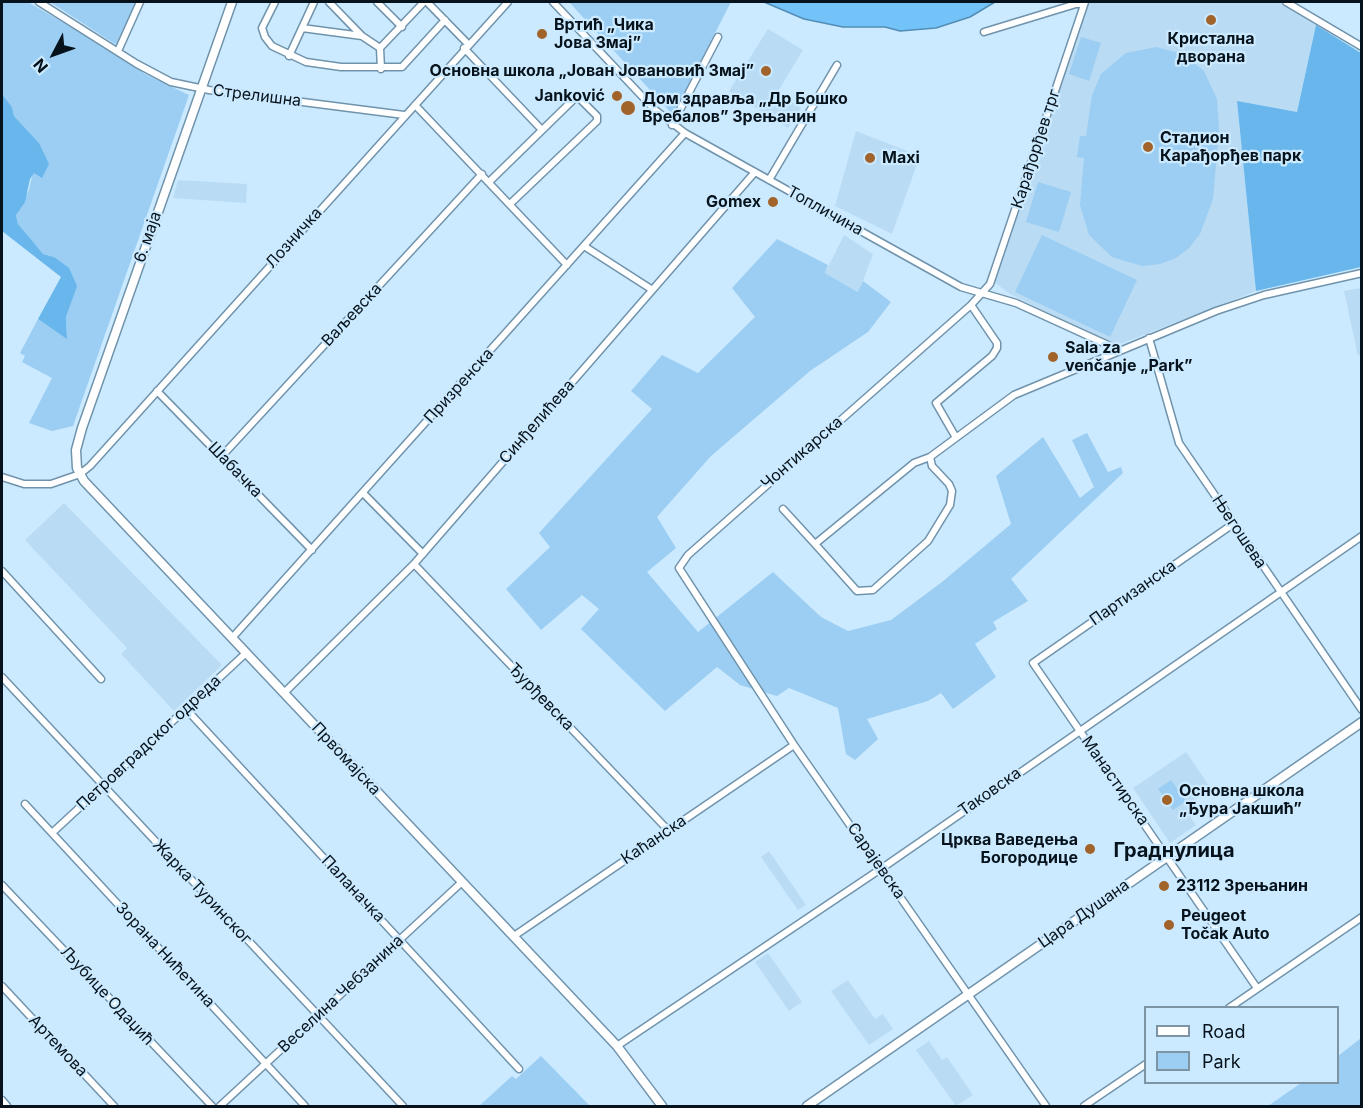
<!DOCTYPE html>
<html>
<head>
<meta charset="utf-8">
<style>
	body { margin:0 }
	#map { position:relative; width:1363px; height:1108px; overflow:hidden; background:#cceaff; font-family:Inter,sans-serif }
	canvas { display:block }
	.frame { position:absolute; inset:0; border:3px solid #06131c; pointer-events:none }
	.legend { position:absolute; left:1144px; top:1006px; width:195px; height:78px; box-sizing:border-box; background:#cceaff; border:2px solid #7d94a4; margin:0; padding:8px 10px; list-style:none; font-size:18px; color:#06131c }
	.legend li { display:flex; align-items:center; gap:12px; height:30px }
	.legend b { width:30px; border:2px solid #7d94a4 }
	.north { position:absolute; left:24px; top:24px; width:60px; height:60px; -webkit-text-stroke:4px #cceaff; paint-order:stroke; rotate:229deg; font-size:16px; font-weight:700; line-height:24px; text-align:center; color:#06131c }
	.north::after { content:''; display:block; margin:auto; width:21px; height:27px; background:#06131c; clip-path:polygon(50% 0,100% 100%,50% 72%,0 100%) }
</style>
</head>
<body>
<div id="map">
<canvas width="1363" height="1108"></canvas>
<div class="frame"></div>
<ul class="legend">
<li><b style="height:8px;background:#fff"></b>Road</li>
<li><b style="height:16px;background:#9bcef2"></b>Park</li>
</ul>
<div class="north">N</div>
</div>
<script>
const ctx = document.querySelector('canvas').getContext('2d');
ctx.lineJoin = 'round';
function fill(path, color) {
  ctx.fillStyle = color;
  ctx.fill(path, 'evenodd');
}
function poly(rows) {
  const path = new Path2D();
  for (const r of rows) {
    path.moveTo(r[0], r[1]);
    for (let i = 2; i < r.length; i += 2) path.lineTo(r[i], r[i + 1]);
  }
  return path;
}
function strokePath(path, color, width, dash) {
  ctx.strokeStyle = color;
  ctx.lineWidth = width;
  ctx.lineCap = dash ? 'butt' : 'round';
  ctx.setLineDash(dash || []);
  ctx.stroke(path);
}
function drawText(font, color, halo, rows, align = 'center') {
  ctx.font = font + ' Inter,sans-serif';
  ctx.lineWidth = 4.5;
  ctx.setLineDash([]);
  ctx.textBaseline = 'middle';
  ctx.strokeStyle = halo;
  ctx.fillStyle = color;
  for (const [text, x, y, turn = 0] of rows) {
    ctx.save();
    ctx.translate(x, y);
    ctx.rotate((+turn || 0) * Math.PI / 180);
    ctx.textAlign = isNaN(turn) ? turn : align;
    if (halo) ctx.strokeText(text, 0, 0);
    ctx.fillText(text, 0, 0);
    ctx.restore();
  }
}
fill(poly([
	[1089,2,1281,2,1316,25,1297,112,1237,102,1256,291,1115,346,1010,294,994,282],
	[768,29,803,50,777,93,801,108,788,128,729,91],
	[856,131,920,156,892,234,835,206],
	[178,180,247,184,246,203,173,198],
	[844,235,873,254,859,292,825,273],
	[1361,288,1361,355,1358,356,1344,291],
	[64,503,222,665,174,711,121,654,127,648,25,540],
	[1186,752,1214,793,1208,797,1205,792,1191,802,1194,807,1187,812,1196,825,1170,843,1133,788],
	[769,851,806,905,798,910,761,857],
	[768,953,802,1002,789,1011,755,962],
	[848,980,875,1019,883,1014,893,1029,869,1045,831,991],
	[929,1041,942,1060,947,1057,973,1095,956,1106,916,1050]
]), '#b9dbf4');
fill(poly([
	[2,2,28,2,122,57,145,74,189,95,73,426,52,431,29,423,52,378,22,362,25,356,20,353,38,319,67,338,66,317,76,286,54,257,43,254,28,237,18,224,16,215,29,190,39,143,14,116,12,107,2,94],
	[50,2,136,2,118,46],
	[569,2,731,2,673,115],
	[1081,37,1101,43,1089,81,1069,74],
	[1156,47,1183,54,1204,71,1217,99,1219,130,1213,199,1200,234,1189,248,1176,258,1160,264,1142,266,1112,257,1089,235,1080,205,1084,158,1077,157,1080,136,1086,136,1092,95,1101,74,1126,53],
	[1038,182,1071,192,1059,232,1026,222],
	[1042,235,1137,280,1110,337,1015,292],
	[777,239,828,265,825,273,858,292,863,281,891,302,868,332,810,371,711,456,657,517,676,548,647,572,698,632,773,572,821,617,848,631,891,620,942,582,1011,524,996,476,1043,437,1080,498,1094,487,1072,440,1087,433,1108,472,1121,467,1123,473,1011,579,1028,601,993,622,997,629,975,644,996,677,953,709,941,693,928,701,867,719,878,739,855,760,846,754,838,708,789,688,777,696,740,685,717,667,665,711,581,629,599,609,582,595,541,630,506,589,550,547,539,533,652,409,631,391,662,355,698,373,755,317,732,288],
	[1171,780,1186,801,1173,810,1158,789],
	[1361,1038,1361,1106,1268,1106,1301,1083,1338,1082,1338,1056],
	[541,1056,590,1106,479,1106,512,1076,516,1079]
]), '#9bcef2');
fill(poly([
	[1316,25,1361,53,1361,267,1256,291,1237,101,1297,112],
	[2,94,12,107,14,116,39,143,49,164,42,178,34,173,30,179,25,202,16,215,18,224,43,254,54,257,69,268,77,286,66,317,67,339,38,319,61,277,2,231]
]), '#68b6eb');
const water = poly([
	[764,2,995,2,970,17,936,28,900,31,885,27,843,27,804,19,764,2]
]);
fill(water, '#73c2f8');
strokePath(water, '#528eb6', 1.5);
const street = poly([
	[39,2,137,64,171,82,209,90,404,115],
	[275,2,262,28,265,37,272,46,306,62,341,67,402,67,445,20],
	[329,2,362,36,380,48,424,2],
	[377,2,402,27],
	[427,2,468,44],
	[553,2,654,109,685,133,961,287,1016,303,1119,350],
	[1286,2,1362,47],
	[302,28,362,36],
	[984,32,1076,4,1083,4],
	[380,48,381,69],
	[464,48,542,130],
	[118,51,140,2],
	[289,56,314,2],
	[415,105,567,265],
	[672,125,718,37],
	[769,180,837,65],
	[489,182,575,98,580,99,597,116,597,121,510,204],
	[584,246,651,289],
	[1149,338,1179,443,1362,710],
	[157,391,312,550],
	[955,436,936,403,992,356,997,348,997,343,971,305],
	[222,456,482,174],
	[930,457,932,466,949,484,952,491,950,505,928,541,873,590,857,591,815,544,914,463,930,457,1014,395,1216,311,1264,295,1362,273],
	[2,477,24,484,51,484,80,474,90,466,508,2],
	[363,493,423,554],
	[783,509,815,544],
	[1233,524,1033,663,1257,988],
	[414,564,668,830],
	[2,571,101,679],
	[232,638,685,133],
	[2,677,403,1106],
	[284,693,414,564,755,172],
	[186,709,519,1069],
	[25,804,305,1106],
	[52,833,246,653],
	[2,885,212,1106],
	[514,936,794,745],
	[2,986,114,1106],
	[1229,1008,1362,917],
	[617,1046,888,864,1362,536],
	[2,1100,7,1106],
	[220,1106,462,882],
	[1046,1106,794,745,679,568,688,555,971,305,990,284,1085,2],
	[1084,1106,1146,1064]
]);
const secondary = poly([
	[232,2,82,428,76,450,77,468,84,481,617,1046,662,1106],
	[807,1106,1362,722]
]);
strokePath(street, '#7093ac', 9);
strokePath(secondary, '#7093ac', 11);
strokePath(street, '#fff', 6);
strokePath(secondary, '#fff', 8);
for (const [x, y, r, color] of [
	[1211,20,6,"#a1632a"],
	[542,34,6,"#a1632a"],
	[766,71,6,"#a1632a"],
	[617,96,6,"#a1632a"],
	[628,108,8,"#a1632a"],
	[1148,147,6,"#a1632a"],
	[870,158,6,"#a1632a"],
	[773,202,6,"#a1632a"],
	[1053,357,6,"#a1632a"],
	[1167,800,6,"#a1632a"],
	[1090,849,6,"#a1632a"],
	[1164,886,6,"#a1632a"],
	[1169,925,6,"#a1632a"]
]) {
  const dot = new Path2D();
  dot.arc(x, y, r, 0, 2 * Math.PI);
  ctx.fillStyle = color;
  ctx.fill(dot);
  strokePath(dot, '#cceaff', 2);
}
drawText('bold 16px', '#06131c', '#cceaff', [
	["Вртић „Чика",554,25],
	["Јова Змај”",554,43],
	["Кристална",1211,39,"center"],
	["дворана",1211,57,"center"],
	["Основна школа „Јован Јовановић Змај”",754,71,"right"],
	["Janković",605,96,"right"],
	["Дом здравља „Др Бошко",642,99],
	["Вребалов” Зрењанин",642,117],
	["Стадион",1160,138],
	["Карађорђев парк",1160,156],
	["Maxi",882,158],
	["Gomex",761,202,"right"],
	["Sala za",1065,348],
	["venčanje „Park”",1065,366],
	["Основна школа",1179,791],
	["„Ђура Јакшић”",1179,809],
	["Црква Ваведења",1078,840,"right"],
	["Богородице",1078,858,"right"],
	["23112 Зрењанин",1176,886],
	["Peugeot",1181,916],
	["Točak Auto",1181,934]
], 'left');
drawText('16px', '#06131c', '#cceaff', [
	["Стрелишна",257,96,7],
	["Карађорђев трг",1036,149,-72],
	["Топличина",825,211,29],
	["6. маја",148,237,-71],
	["Лозничка",294,238,-48],
	["Ваљевска",352,315,-47],
	["Призренска",459,386,-48],
	["Синђелићева",537,422,-49],
	["Чонтикарска",802,453,-41],
	["Шабачка",235,470,46],
	["Његошева",1239,532,56],
	["Партизанска",1133,593,-35],
	["Ђурђевска",541,697,46],
	["Петровградског одреда",149,743,-43],
	["Првомајска",346,759,47],
	["Манастирска",1115,781,55],
	["Таковска",990,792,-35],
	["Каћанска",654,840,-34],
	["Сарајевска",876,861,55],
	["Паланачка",353,889,47],
	["Жарка Туринског",202,892,47],
	["Цара Душана",1084,914,-35],
	["Зорана Нићетина",165,955,47],
	["Веселина Чебзанина",341,994,-43],
	["Љубице Одаџић",107,996,47],
	["Артемова",58,1046,47]
]);
drawText('bold 20px', '#06131c', '#cceaff', [
	["Граднулица",1174,851]
]);
</script>
</body>
</html>
